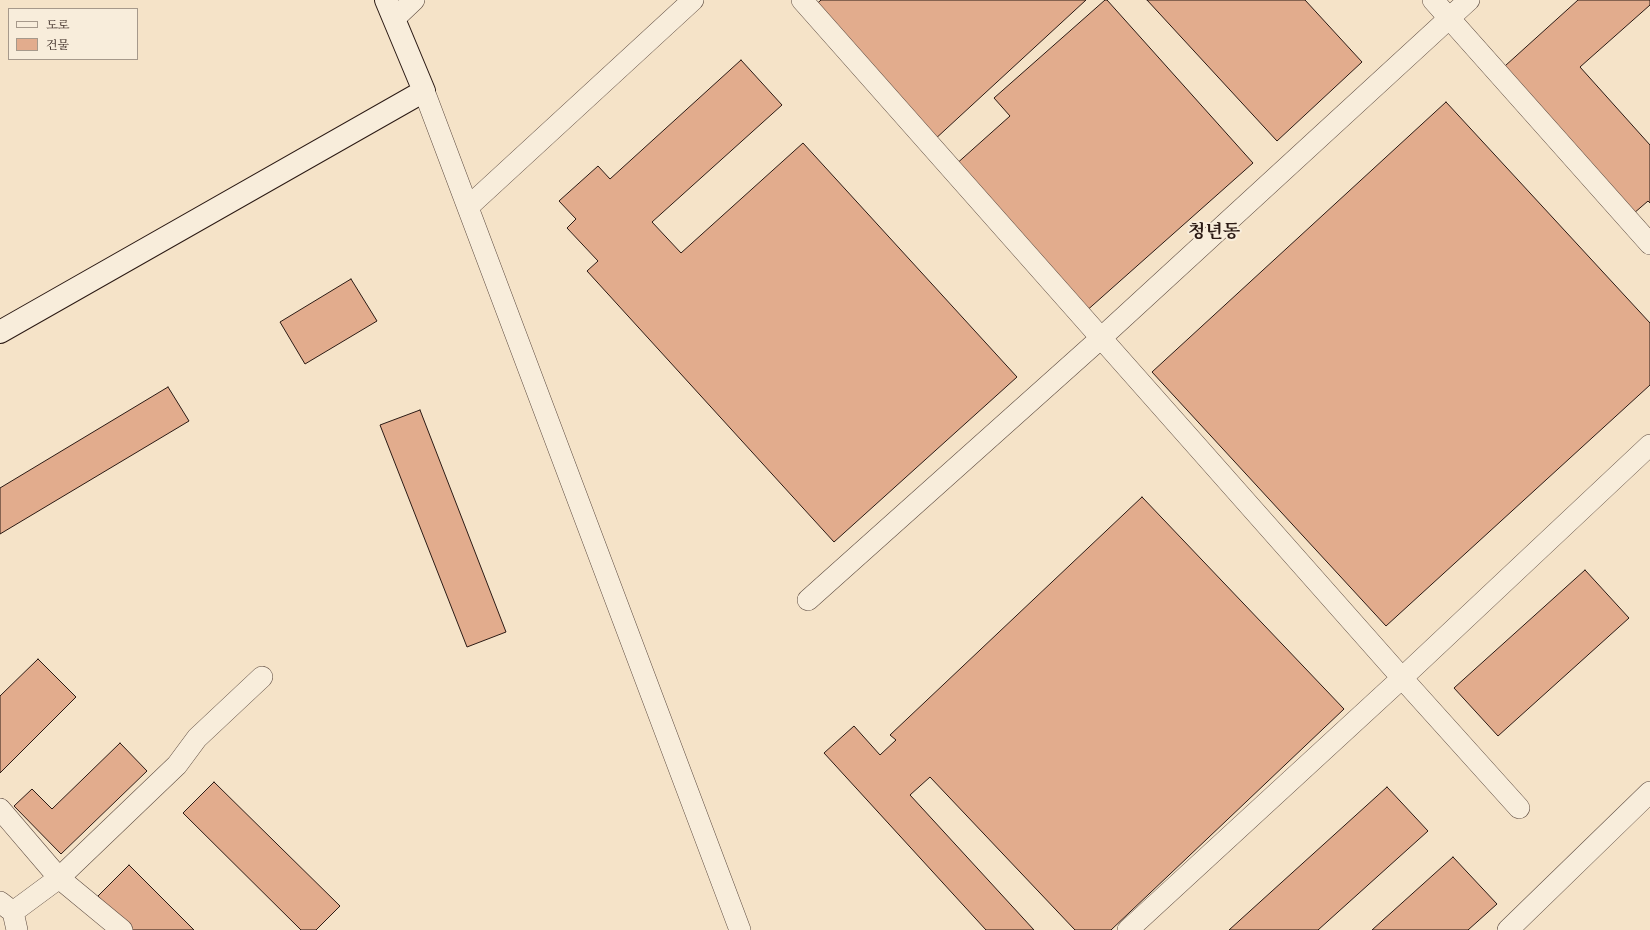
<!DOCTYPE html>
<html>
<head>
<meta charset="utf-8">
<style>
	body { margin:0 }
	#map { position:relative; width:1650px; height:930px; overflow:hidden; background:#f5e3c8; font-family:"EB Garamond","Noto Serif KR",serif }
	canvas { display:block }
	.legend { position:absolute; left:8px; top:8px; width:130px; height:52px; box-sizing:border-box; background:#f8eddb; border:1px solid #a6998b; margin:0; padding:5px 7px; list-style:none; font-size:12px; color:#2b1a14 }
	.legend li { display:flex; align-items:center; gap:8px; height:20px }
	.legend b { width:20px; border:1px solid #a6998b }
</style>
</head>
<body>
<div id="map">
<canvas width="1650" height="930"></canvas>
<ul class="legend">
<li><b style="height:5px;background:#f8eddb"></b>도로</li>
<li><b style="height:11px;background:#e2ac8d"></b>건물</li>
</ul>
</div>
<script>
const ctx = document.querySelector('canvas').getContext('2d');
ctx.lineJoin = 'round';
function fill(path, color) {
  ctx.fillStyle = color;
  ctx.fill(path, 'evenodd');
}
function poly(rows) {
  const path = new Path2D();
  for (const r of rows) {
    path.moveTo(r[0], r[1]);
    for (let i = 2; i < r.length; i += 2) path.lineTo(r[i], r[i + 1]);
  }
  return path;
}
function strokePath(path, color, width, dash) {
  ctx.strokeStyle = color;
  ctx.lineWidth = width;
  ctx.lineCap = dash ? 'butt' : 'round';
  ctx.setLineDash(dash || []);
  ctx.stroke(path);
}
function drawText(font, color, halo, rows, align = 'center') {
  ctx.font = font + ' "EB Garamond","Noto Serif KR",serif';
  ctx.lineWidth = 4;
  ctx.setLineDash([]);
  ctx.textBaseline = 'middle';
  ctx.strokeStyle = halo;
  ctx.fillStyle = color;
  for (const [text, x, y, turn = 0] of rows) {
    ctx.save();
    ctx.translate(x, y);
    ctx.rotate((+turn || 0) * Math.PI / 180);
    ctx.textAlign = isNaN(turn) ? turn : align;
    if (halo) ctx.strokeText(text, 0, 0);
    ctx.fillText(text, 0, 0);
    ctx.restore();
  }
}
const building = poly([
	[821,0,1086,0,933,141,811,9,821,0],
	[1105,0,1107,0,1253,163,1084,313,954,166,1010,116,994,98,1105,0],
	[1147,0,1305,0,1362,62,1277,141,1147,0],
	[1578,0,1650,0,1650,5,1580,67,1650,145,1650,203,1648,201,1626,220,1495,75,1578,0],
	[741,60,782,105,652,222,681,253,803,143,1017,377,834,542,587,271,598,261,567,228,576,219,559,201,598,166,610,179,741,60],
	[1446,102,1650,323,1650,385,1386,626,1152,372,1446,102],
	[351,279,377,321,305,364,280,322,351,279],
	[168,387,189,421,0,534,0,488,168,387],
	[420,410,506,632,467,647,380,425,420,410],
	[1142,497,1344,709,1111,930,1075,930,930,777,910,795,1034,930,986,930,824,753,854,726,880,755,896,740,890,735,1142,497],
	[1585,570,1629,618,1498,736,1454,688,1585,570],
	[38,659,76,697,0,773,0,696,38,659],
	[120,743,147,771,61,854,14,806,32,789,52,809,120,743],
	[214,782,340,906,316,930,301,930,183,813,214,782],
	[1387,787,1428,831,1318,930,1229,930,1387,787],
	[1453,857,1497,904,1468,930,1372,930,1453,857],
	[129,865,194,930,132,930,98,896,129,865]
]);
fill(building, '#e2ac8d');
strokePath(building, '#2b1a14', 1);
const street = poly([
	[802,0,1402,678,1519,808],
	[1433,0,1650,244],
	[394,19,414,0],
	[424,91,740,930],
	[468,207,693,0],
	[808,600,1101,338,1469,0],
	[0,809,59,878,122,930],
	[0,902,13,912,17,930],
	[13,912,59,878,177,765,197,738,262,677],
	[1128,930,1402,678,1650,445],
	[1508,930,1650,792]
]);
const secondary = poly([
	[0,332,424,91,386,0]
]);
strokePath(street, '#5e4c41', 22);
strokePath(secondary, '#2b1a14', 24);
strokePath(street, '#f8eddb', 21);
strokePath(secondary, '#f8eddb', 22);
drawText('bold 18px', '#2b1a14', '#f8eddb', [
	["청년동",1214,232]
]);
</script>
</body>
</html>
